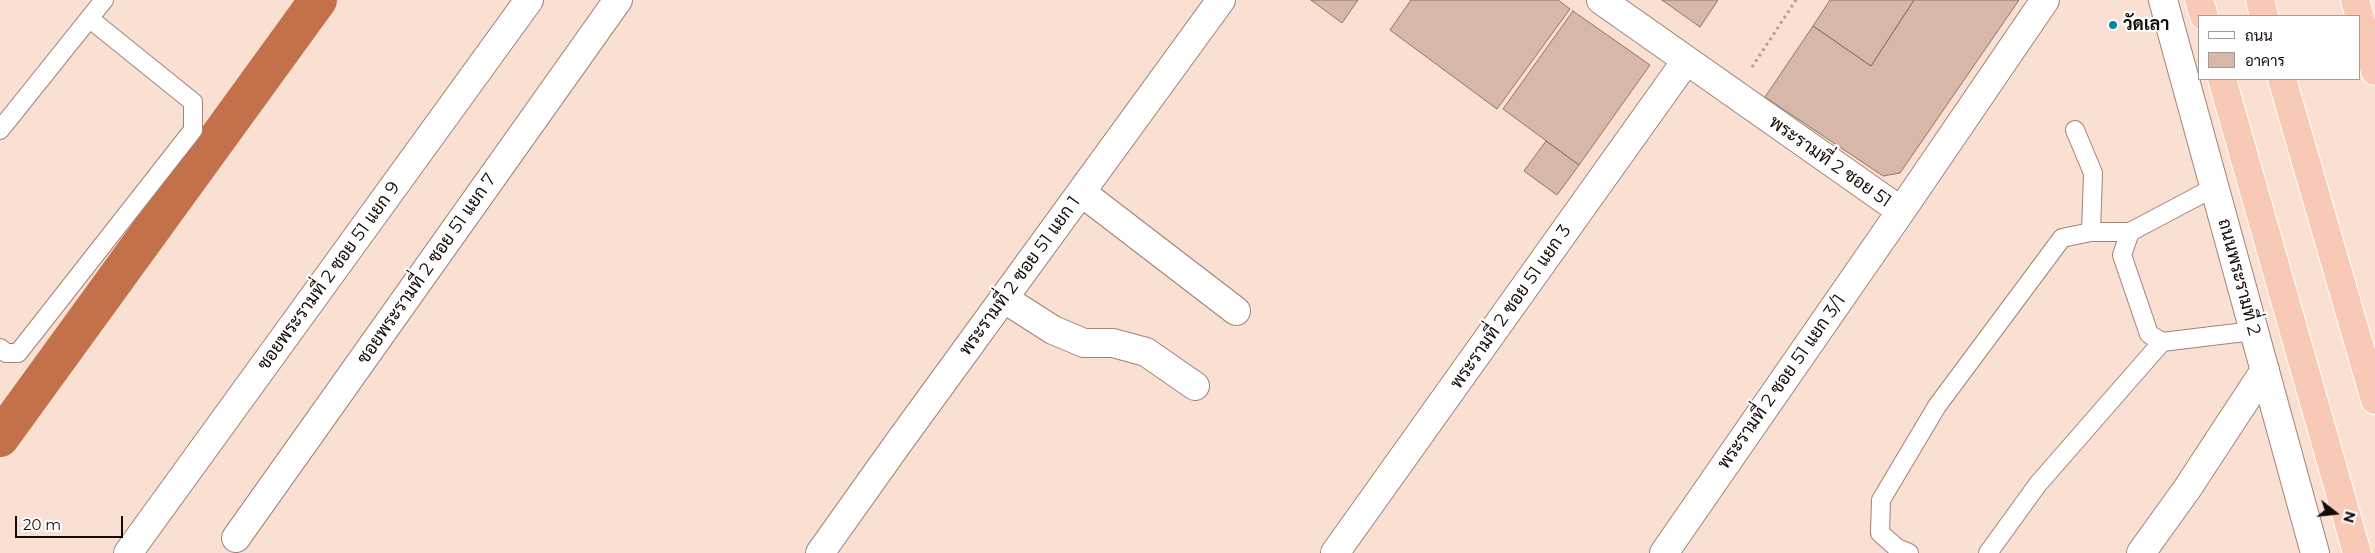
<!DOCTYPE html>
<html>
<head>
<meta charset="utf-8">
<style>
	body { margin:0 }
	#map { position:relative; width:2375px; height:553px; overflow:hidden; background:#fadfd3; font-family:Montserrat,Sarabun,sans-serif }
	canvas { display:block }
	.legend { position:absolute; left:2198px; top:15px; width:162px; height:65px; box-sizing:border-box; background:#fff; border:1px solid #a19d9b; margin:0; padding:6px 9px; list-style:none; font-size:15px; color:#140a06 }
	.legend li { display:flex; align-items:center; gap:10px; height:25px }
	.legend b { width:25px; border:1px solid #a19d9b }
	.north { position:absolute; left:2310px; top:488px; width:50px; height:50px; -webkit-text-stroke:4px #fff; paint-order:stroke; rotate:106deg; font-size:14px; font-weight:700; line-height:20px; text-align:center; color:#140a06 }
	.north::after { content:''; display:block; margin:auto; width:18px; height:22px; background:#140a06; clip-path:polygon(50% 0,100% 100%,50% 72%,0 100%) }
	.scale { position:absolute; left:15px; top:516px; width:108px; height:22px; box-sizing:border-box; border:2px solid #140a06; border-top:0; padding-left:6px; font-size:15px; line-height:18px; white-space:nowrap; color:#140a06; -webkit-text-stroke:4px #fff; paint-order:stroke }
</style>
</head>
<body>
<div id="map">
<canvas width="2375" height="553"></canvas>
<ul class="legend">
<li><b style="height:6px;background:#fff"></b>ถนน</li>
<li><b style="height:14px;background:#d7b7a8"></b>อาคาร</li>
</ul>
<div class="north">N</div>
<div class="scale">20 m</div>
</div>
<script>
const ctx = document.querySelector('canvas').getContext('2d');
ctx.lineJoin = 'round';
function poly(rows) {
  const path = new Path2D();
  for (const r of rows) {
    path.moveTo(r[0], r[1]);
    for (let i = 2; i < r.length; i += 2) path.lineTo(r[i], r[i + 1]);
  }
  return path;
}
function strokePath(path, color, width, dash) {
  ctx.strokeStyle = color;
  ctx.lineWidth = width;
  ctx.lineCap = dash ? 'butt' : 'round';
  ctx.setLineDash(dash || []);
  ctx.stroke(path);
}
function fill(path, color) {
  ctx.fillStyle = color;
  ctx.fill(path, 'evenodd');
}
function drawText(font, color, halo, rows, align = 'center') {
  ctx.font = font + ' Montserrat,Sarabun,sans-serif';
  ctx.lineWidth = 4.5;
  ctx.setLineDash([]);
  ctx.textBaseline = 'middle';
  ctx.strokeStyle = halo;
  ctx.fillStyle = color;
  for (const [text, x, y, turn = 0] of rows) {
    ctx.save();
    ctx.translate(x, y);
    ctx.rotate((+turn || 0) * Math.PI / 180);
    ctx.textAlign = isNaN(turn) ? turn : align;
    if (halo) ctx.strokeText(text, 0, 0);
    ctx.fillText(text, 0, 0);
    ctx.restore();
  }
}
strokePath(poly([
	[0,438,318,0]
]), '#c3714a', 38);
const building = poly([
	[1311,0,1358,0,1342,23,1311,0],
	[1411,0,1558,0,1570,9,1497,109,1390,30,1411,0],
	[1662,0,1718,0,1700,27,1662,0],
	[1830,0,1914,0,1871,66,1813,26,1830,0],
	[1914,0,2019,0,1900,173,1883,176,1765,97,1813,26,1871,66,1914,0],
	[1573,11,1650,65,1579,165,1503,109,1573,11],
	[1546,141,1579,165,1557,195,1524,171,1546,141]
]);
fill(building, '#d7b7a8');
strokePath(building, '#937568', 1);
const lane = poly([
	[0,130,104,0],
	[2075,130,2093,173,2091,232],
	[2215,187,2130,232,2122,255,2149,334,2162,342,2253,331],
	[0,348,6,353,18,353,193,130,193,102,90,19],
	[1909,553,1897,548,1880,533,1881,500,1937,406,2062,238,2091,232,2130,232],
	[1988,553,2038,484,2162,342]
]);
const street = poly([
	[1601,0,1901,211,2045,0],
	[1081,192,1236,311],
	[1003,298,1053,330,1084,343,1113,343,1146,352,1195,386],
	[236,538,618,0],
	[128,553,529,0],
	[820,553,899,442,1221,0],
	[1335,553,1686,61],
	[1664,553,1901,211],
	[2141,553,2187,489,2265,370]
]);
const secondary = poly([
	[2163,0,2315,553]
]);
const highway = poly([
	[2199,0,2204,16],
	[2260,0,2264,16],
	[2355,0,2375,71],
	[2222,79,2357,553],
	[2282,79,2375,400]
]);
strokePath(lane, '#a28375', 20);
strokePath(street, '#a28375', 30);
strokePath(secondary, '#a28375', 30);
strokePath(highway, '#fff', 30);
strokePath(poly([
	[1752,67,1796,0]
]), '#b09a91', 3, [2.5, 4]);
strokePath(lane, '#fff', 18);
strokePath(street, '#fff', 28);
strokePath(secondary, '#fff', 28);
strokePath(highway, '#f8cab5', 28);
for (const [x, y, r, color] of [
	[2113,25,5,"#0384a8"]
]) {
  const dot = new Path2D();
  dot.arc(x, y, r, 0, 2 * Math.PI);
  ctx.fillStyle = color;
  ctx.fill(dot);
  strokePath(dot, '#fff', 2);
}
drawText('bold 18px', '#140a06', '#fff', [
	["วัดเลา",2123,25]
], 'left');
drawText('18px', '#140a06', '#fff', [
	["พระรามที่ 2 ซอย 51",1830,162,35],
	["ซอยพระรามที่ 2 ซอย 51 แยก 7",427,269,-55],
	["ซอยพระรามที่ 2 ซอย 51 แยก 9",329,276,-54],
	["พระรามที่ 2 ซอย 51 แยก 1",1020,276,-54],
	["ถนนพระรามที่ 2",2239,277,75],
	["พระรามที่ 2 ซอย 51 แยก 3",1511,307,-55],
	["พระรามที่ 2 ซอย 51 แยก 3/1",1782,382,-55]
]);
</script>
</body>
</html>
